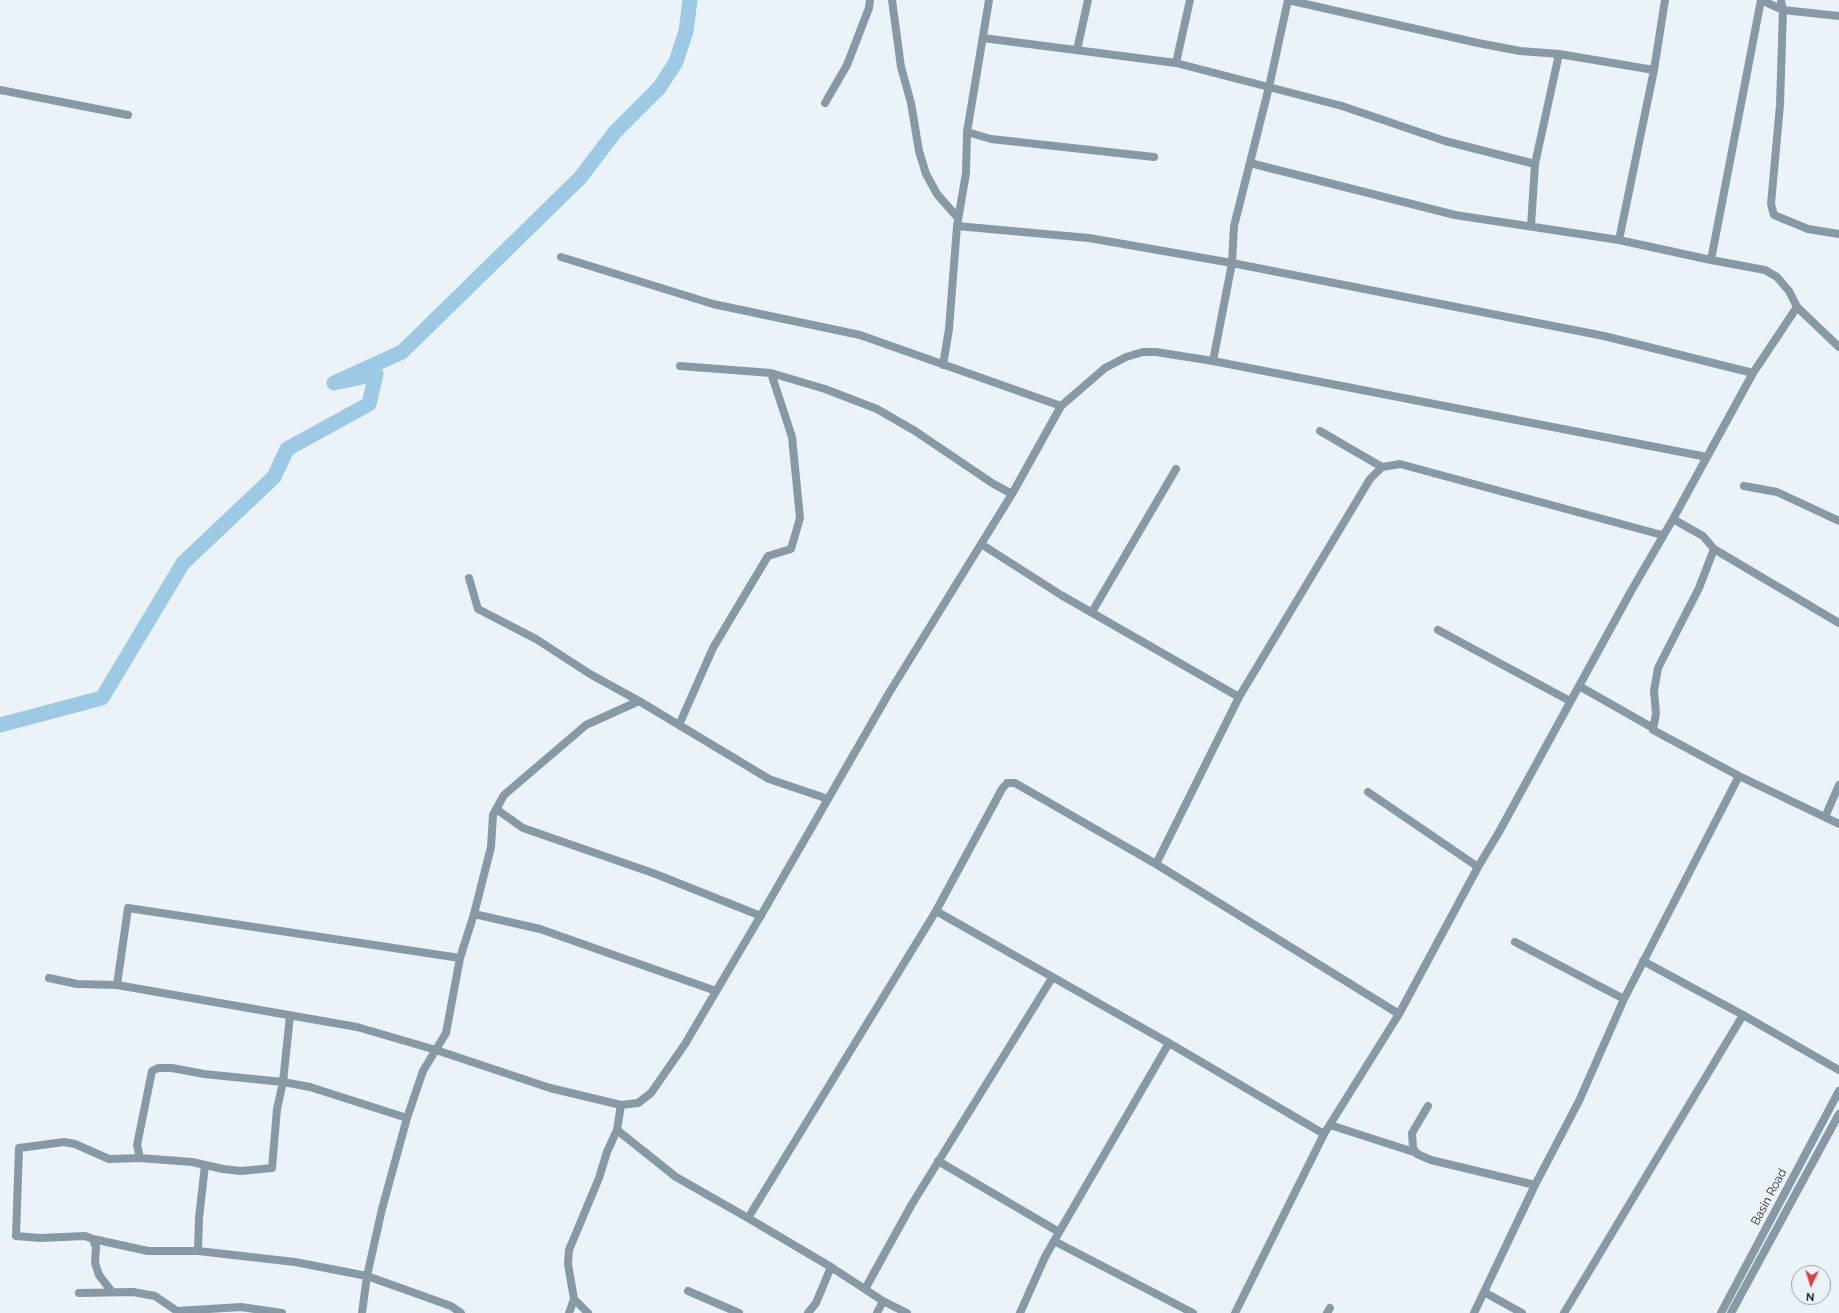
<!DOCTYPE html>
<html>
<head>
<meta charset="utf-8">
<style>
	body { margin:0 }
	#map { position:relative; width:1839px; height:1313px; overflow:hidden; background:#ebf3f8; font-family:Raleway,sans-serif }
	canvas { display:block }
	.north { position:absolute; left:1791px; top:1265px; width:40px; height:40px; box-sizing:border-box; background:#ebf3f8; border:1px solid #999fa2; border-radius:50%; rotate:184deg; font-size:11px; font-weight:700; line-height:16px; text-align:center; color:#1e2022 }
	.north::after { content:''; display:block; margin:auto; width:14px; height:18px; background:#d3453f; clip-path:polygon(50% 0,100% 100%,50% 72%,0 100%) }
</style>
</head>
<body>
<div id="map">
<canvas width="1839" height="1313"></canvas>
<div class="north">N</div>
</div>
<script>
const ctx = document.querySelector('canvas').getContext('2d');
ctx.lineJoin = 'round';
function poly(rows) {
  const path = new Path2D();
  for (const r of rows) {
    path.moveTo(r[0], r[1]);
    for (let i = 2; i < r.length; i += 2) path.lineTo(r[i], r[i + 1]);
  }
  return path;
}
function strokePath(path, color, width, dash) {
  ctx.strokeStyle = color;
  ctx.lineWidth = width;
  ctx.lineCap = dash ? 'butt' : 'round';
  ctx.setLineDash(dash || []);
  ctx.stroke(path);
}
function drawText(font, color, halo, rows, align = 'center') {
  ctx.font = font + ' Raleway,sans-serif';
  ctx.lineWidth = 4;
  ctx.setLineDash([]);
  ctx.textBaseline = 'middle';
  ctx.strokeStyle = halo;
  ctx.fillStyle = color;
  for (const [text, x, y, turn = 0] of rows) {
    ctx.save();
    ctx.translate(x, y);
    ctx.rotate((+turn || 0) * Math.PI / 180);
    ctx.textAlign = isNaN(turn) ? turn : align;
    if (halo) ctx.strokeText(text, 0, 0);
    ctx.fillText(text, 0, 0);
    ctx.restore();
  }
}
strokePath(poly([
	[0,725,102,698,183,563,274,477,287,449,369,404,376,374,334,383,402,352,580,178,615,132,659,88,676,62,686,31,690,0]
]), '#9dc9e5', 15);
strokePath(poly([
	[892,0,901,67,911,103,919,151,926,174,937,194,958,218],
	[1288,0,1478,43,1520,51,1559,54,1654,70],
	[1761,0,1783,10,1839,16],
	[1781,0,1783,10,1780,105,1771,204,1774,215,1808,229,1839,234],
	[983,38,1176,63,1342,106,1445,141,1535,164],
	[1077,50,1088,0],
	[1176,63,1190,0],
	[0,90,128,115],
	[825,103,847,65,869,8,870,0],
	[967,132,991,139,1154,157],
	[1250,163,1455,215,1619,240,1711,260,1765,270,1777,277,1789,291,1797,307],
	[957,226,1089,238,1232,263,1604,336,1753,373],
	[1531,226,1535,164,1559,54],
	[1619,240,1654,70,1665,0],
	[561,257,713,304,860,335,1061,406],
	[1711,260,1761,0],
	[1213,361,1232,263,1234,226,1269,87,1288,0],
	[943,365,949,329,957,226,966,173,967,132,989,0],
	[680,366,771,373,825,389,877,409,915,431,992,483,1012,494],
	[1320,431,1382,467],
	[1744,486,1777,492,1839,521],
	[1673,519,1703,536,1714,549,1839,623],
	[981,544,1061,595,1239,697],
	[1714,549,1699,588,1658,668,1654,691,1656,714,1653,730,1739,776,1839,824],
	[469,578,478,609,536,639,590,674,639,701,769,779,828,799],
	[1092,612,1176,469],
	[1438,630,1570,701],
	[1579,686,1653,728],
	[679,725,713,648,768,556,791,549,800,518,792,437,771,373],
	[1368,792,1478,867],
	[496,809,523,828,653,873,761,916],
	[1825,817,1839,785],
	[1156,864,1239,697,1370,479,1382,467,1400,464,1662,535],
	[936,911,1169,1043,1324,1134],
	[474,914,540,929,716,991],
	[1515,942,1624,999],
	[1643,961,1743,1015,1839,1070],
	[49,978,77,984,117,985,128,908,460,958],
	[117,985,357,1027,436,1050,550,1088,621,1105,638,1103,651,1093,685,1044,767,905,889,693,1012,494,1061,406,1105,368,1126,357,1143,352,1156,352,1213,361,1707,457],
	[1428,1106,1412,1133,1413,1148,1417,1154,1431,1160,1535,1185],
	[1330,1125,1417,1153],
	[617,1130,676,1177,748,1218,831,1267,883,1301,907,1313],
	[140,1158,137,1145,152,1071,158,1068,172,1068,204,1074,283,1082,310,1087,407,1118],
	[938,1161,1059,1232],
	[748,1218,936,911,1002,789,1007,783,1015,783,1156,864,1399,1014],
	[93,1239,148,1251,198,1251,295,1262,367,1276,451,1306,461,1313],
	[1054,1241,1169,1043],
	[198,1251,199,1218,205,1165],
	[865,1289,912,1204,1052,978],
	[688,1291,739,1313],
	[112,1292,99,1275,95,1263,96,1247,93,1239,85,1236,40,1238,16,1236,19,1148,64,1142,75,1144,109,1159,140,1158,192,1162,223,1169,241,1171,272,1168,277,1109,283,1082,290,1016],
	[1484,1292,1522,1313],
	[79,1293,133,1292,155,1296,177,1311,241,1307,282,1313],
	[574,1299,588,1313],
	[362,1313,367,1276,382,1209,407,1118,423,1071,446,1033,460,958,474,914,491,847,493,815,504,795,586,725,639,701],
	[569,1313,574,1299,568,1264,569,1250,599,1178,607,1152,617,1130,621,1105],
	[808,1313,816,1303,831,1267],
	[877,1313,883,1301],
	[1020,1313,1045,1257,1054,1241,1193,1313],
	[1235,1313,1324,1134,1399,1014,1478,867,1499,832,1630,593,1673,519,1753,373,1797,307,1839,347],
	[1327,1313,1330,1308],
	[1474,1313,1535,1185,1579,1101,1624,999,1739,776],
	[1564,1313,1743,1015],
	[1721,1313,1839,1091],
	[1731,1313,1839,1114]
]), '#8799a5', 8);
drawText('12px', '#1e2022', '#ebf3f8', [
	["Basin Road",1769,1197,-62]
]);
</script>
</body>
</html>
